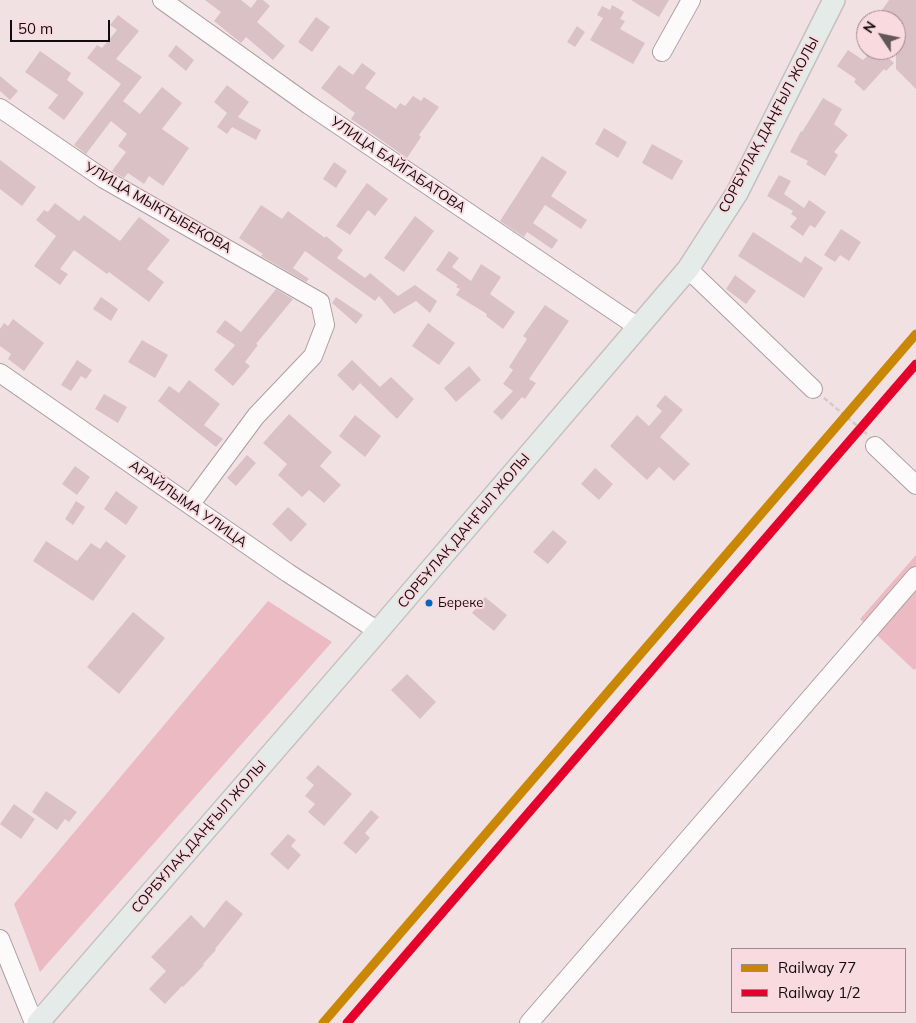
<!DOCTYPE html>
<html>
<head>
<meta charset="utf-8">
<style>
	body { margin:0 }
	#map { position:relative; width:916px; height:1023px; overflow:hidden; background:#f2e1e3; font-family:Mulish,sans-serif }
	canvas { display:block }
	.legend { position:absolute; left:731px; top:948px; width:175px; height:65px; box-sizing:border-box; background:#f9dade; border:1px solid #9d878a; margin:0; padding:6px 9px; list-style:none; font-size:15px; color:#140b0c }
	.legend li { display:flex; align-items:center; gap:10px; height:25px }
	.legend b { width:25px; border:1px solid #9d878a }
	.north { position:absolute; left:856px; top:10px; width:50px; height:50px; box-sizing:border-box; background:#f9dade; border:1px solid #9d878a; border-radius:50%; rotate:304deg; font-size:14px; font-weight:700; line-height:20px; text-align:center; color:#140b0c }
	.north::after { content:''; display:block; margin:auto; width:18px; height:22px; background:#625657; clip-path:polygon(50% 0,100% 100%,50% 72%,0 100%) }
	.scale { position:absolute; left:10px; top:20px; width:100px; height:22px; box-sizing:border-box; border:2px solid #140b0c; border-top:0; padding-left:6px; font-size:15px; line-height:18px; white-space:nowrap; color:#140b0c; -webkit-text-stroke:4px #f9dade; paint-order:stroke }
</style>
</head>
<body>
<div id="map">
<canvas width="916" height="1023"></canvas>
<ul class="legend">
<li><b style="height:6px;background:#ca8702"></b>Railway 77</li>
<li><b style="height:6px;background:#e4002b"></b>Railway 1/2</li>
</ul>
<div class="north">N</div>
<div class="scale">50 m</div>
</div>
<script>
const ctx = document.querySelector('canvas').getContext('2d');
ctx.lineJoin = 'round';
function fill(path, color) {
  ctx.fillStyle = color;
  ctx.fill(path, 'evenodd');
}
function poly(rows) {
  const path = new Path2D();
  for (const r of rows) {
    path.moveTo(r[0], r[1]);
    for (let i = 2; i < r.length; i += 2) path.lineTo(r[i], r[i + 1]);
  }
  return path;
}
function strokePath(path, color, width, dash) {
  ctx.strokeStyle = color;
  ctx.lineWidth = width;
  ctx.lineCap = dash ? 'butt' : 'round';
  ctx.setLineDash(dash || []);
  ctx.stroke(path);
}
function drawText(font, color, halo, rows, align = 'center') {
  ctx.font = font + ' Mulish,sans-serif';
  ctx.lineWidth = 4;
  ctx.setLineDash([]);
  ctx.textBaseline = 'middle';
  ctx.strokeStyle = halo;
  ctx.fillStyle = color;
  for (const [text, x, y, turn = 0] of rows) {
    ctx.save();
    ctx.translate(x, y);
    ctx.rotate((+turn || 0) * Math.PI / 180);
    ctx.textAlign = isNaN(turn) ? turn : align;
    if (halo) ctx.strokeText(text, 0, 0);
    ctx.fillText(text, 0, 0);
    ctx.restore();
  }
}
fill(poly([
	[916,555,916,668,914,670,860,619],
	[268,601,332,642,40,972,14,904]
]), '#ebbac2');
fill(poly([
	[205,0,241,0,251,8,257,0,263,0,270,6,257,22,285,46,273,60,246,37,241,43,214,21,221,12],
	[631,0,669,0,659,17],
	[889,0,916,0,916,89,896,69,896,20,875,20],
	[612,5,624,12,620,19,625,21,620,29,645,43,633,64,590,40,603,18,597,15,602,6,610,10],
	[118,15,139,31,116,59,142,77,123,101,140,114,162,87,182,103,162,129,189,148,163,186,149,176,144,184,128,173,124,178,112,171,126,152,118,146,127,134,111,121,86,154,74,145,121,84,87,58,97,45,102,48,117,30,110,25],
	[316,17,330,27,312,52,298,42],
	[577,26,585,32,575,47,567,42],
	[176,45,194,60,186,71,168,56],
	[848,50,863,60,873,50,880,50,894,63,886,71,884,69,864,91,854,82,856,79,837,66],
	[40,51,71,73,67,80,84,93,64,120,48,108,58,95,25,72],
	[362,63,376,73,365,88,396,109,400,103,405,106,413,96,421,101,424,97,439,107,419,135,421,137,407,158,351,119,355,113,321,88,339,65,353,75],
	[0,76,18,91,10,100,0,91],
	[227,85,249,102,238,117,261,130,256,140,232,127,227,134,217,127,227,113,214,102],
	[823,98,842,109,834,124,848,135,834,152,838,155,825,176,806,164,808,161,790,152,801,131,802,132],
	[604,128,627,142,618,158,595,144],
	[652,144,683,161,672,180,642,163],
	[542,156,567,172,551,196,587,220,581,229,545,205,533,223,558,240,552,249,527,232,524,237,500,221],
	[0,160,36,187,22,206,0,189],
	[334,162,347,171,336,188,323,179],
	[779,175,791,181,784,194,804,208,809,200,826,212,815,228,810,225,803,236,790,227,797,218,791,214,793,211,767,196],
	[367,183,388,199,375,216,368,210,350,235,336,226],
	[55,203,79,221,84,215,120,241,139,217,170,240,147,269,164,282,149,302,109,272,107,274,74,250,60,269,68,274,60,285,34,266,56,236,36,220,44,210,48,212],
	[261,205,282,219,288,211,325,238,326,236,343,250,337,258,365,278,370,273,398,296,415,285,437,301,430,313,416,301,394,314,379,296,375,301,305,251,293,268,309,279,306,282,261,256,263,254,239,238],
	[415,216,434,231,404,272,384,258],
	[841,229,861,242,849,261,840,255,835,262,824,255],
	[753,232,801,263,805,256,823,268,804,298,738,256],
	[449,251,459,258,452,267,471,281,481,264,501,277,490,294,515,312,503,329,486,316,487,314,456,295,460,289,456,287,458,285,436,270],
	[735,275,756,291,746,304,726,289],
	[276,289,293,299,256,344,258,345,245,362,250,366,233,386,214,370,235,345,216,332,225,320,241,332],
	[101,297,118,309,111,321,93,309],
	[336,297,363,315,356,324,332,303],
	[545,305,569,321,529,379,536,383,525,399,522,397,502,420,493,412,513,391,503,384,513,370,509,367,527,339,523,336],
	[13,319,44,343,24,371,8,359,11,354,0,346,0,329,4,323,8,326],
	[428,323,455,343,439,365,412,346],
	[142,340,168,355,155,378,128,362],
	[77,360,92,370,86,379,81,376,71,391,61,385],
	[352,360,380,387,391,377,414,399,397,419,360,383,353,391,337,375],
	[469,366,481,380,456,402,444,388],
	[189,380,220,404,204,425,223,439,216,447,158,401,169,386,179,393],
	[104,394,127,407,118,423,95,409],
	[665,395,683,410,660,437,690,464,674,481,659,467,647,480,610,446,637,415,649,426,662,411,656,406],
	[289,414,332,452,320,466,341,485,324,503,309,490,302,497,278,475,287,464,263,443],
	[355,415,381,436,365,457,339,436],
	[247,455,256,463,236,486,227,478],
	[75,466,90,477,77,495,62,484],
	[595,468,613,484,599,500,581,484],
	[116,491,138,507,126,525,104,509],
	[76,501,85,507,73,525,65,519],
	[288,507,307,524,291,542,272,524],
	[553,530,567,542,548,564,533,552],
	[46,541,77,561,91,543,100,549,106,541,126,556,93,601,33,561],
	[485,597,507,615,494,631,472,613],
	[133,612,165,638,119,694,87,667],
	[407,674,436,702,420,719,391,690],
	[318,765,352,794,324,826,308,812,315,804,305,796,314,785,306,778],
	[46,791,77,812,69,822,65,819,57,830,32,812],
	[14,804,35,819,21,839,0,824],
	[371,810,379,817,365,833,370,838,356,854,343,843],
	[288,834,296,840,291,846,301,855,288,870,270,854],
	[226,900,243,914,215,949,216,950,203,964,204,965,183,987,182,986,165,1004,149,989,166,971,151,957,191,915,204,928]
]), '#dac1c5');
const minor = poly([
	[162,0,309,105,638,327],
	[662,52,691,0],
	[0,108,104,179,320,302,325,325,313,356,256,416,190,505],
	[688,269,813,389],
	[0,373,288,573,378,631],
	[875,446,916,485],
	[0,939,34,1023],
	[529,1023,916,576]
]);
const major = poly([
	[38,1023,378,631,688,269,737,193,834,0]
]);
strokePath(minor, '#ac9fa0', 20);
strokePath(major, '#c7bfbf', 24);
strokePath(poly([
	[824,398,867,434]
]), '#d0cccc', 2.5, [5, 2.5]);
strokePath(minor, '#fdfafb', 18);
strokePath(major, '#e5ebe9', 21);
strokePath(poly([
	[323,1023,916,334]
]), '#ca8702', 9);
strokePath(poly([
	[347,1023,916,364]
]), '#e4002b', 9);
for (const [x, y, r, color] of [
	[429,603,4.5,"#0065bd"]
]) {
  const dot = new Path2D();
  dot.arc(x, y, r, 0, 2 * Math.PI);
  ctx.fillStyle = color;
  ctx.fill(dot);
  strokePath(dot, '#f9dade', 2);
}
drawText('13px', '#140b0c', '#f9dade', [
	["Береке",438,603]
], 'left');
drawText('14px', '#140b0c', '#f9dade', [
	["СОРБҰЛАҚ ДАҢҒЫЛ ЖОЛЫ",769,125,-62],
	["УЛИЦА БАЙГАБАТОВА",398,165,34],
	["УЛИЦА МЫКТЫБЕКОВА",158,208,30],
	["АРАЙЛЫМА УЛИЦА",188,504,35],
	["СОРБҰЛАҚ ДАҢҒЫЛ ЖОЛЫ",464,531,-50],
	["СОРБҰЛАҚ ДАҢҒЫЛ ЖОЛЫ",199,837,-49]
]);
</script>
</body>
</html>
